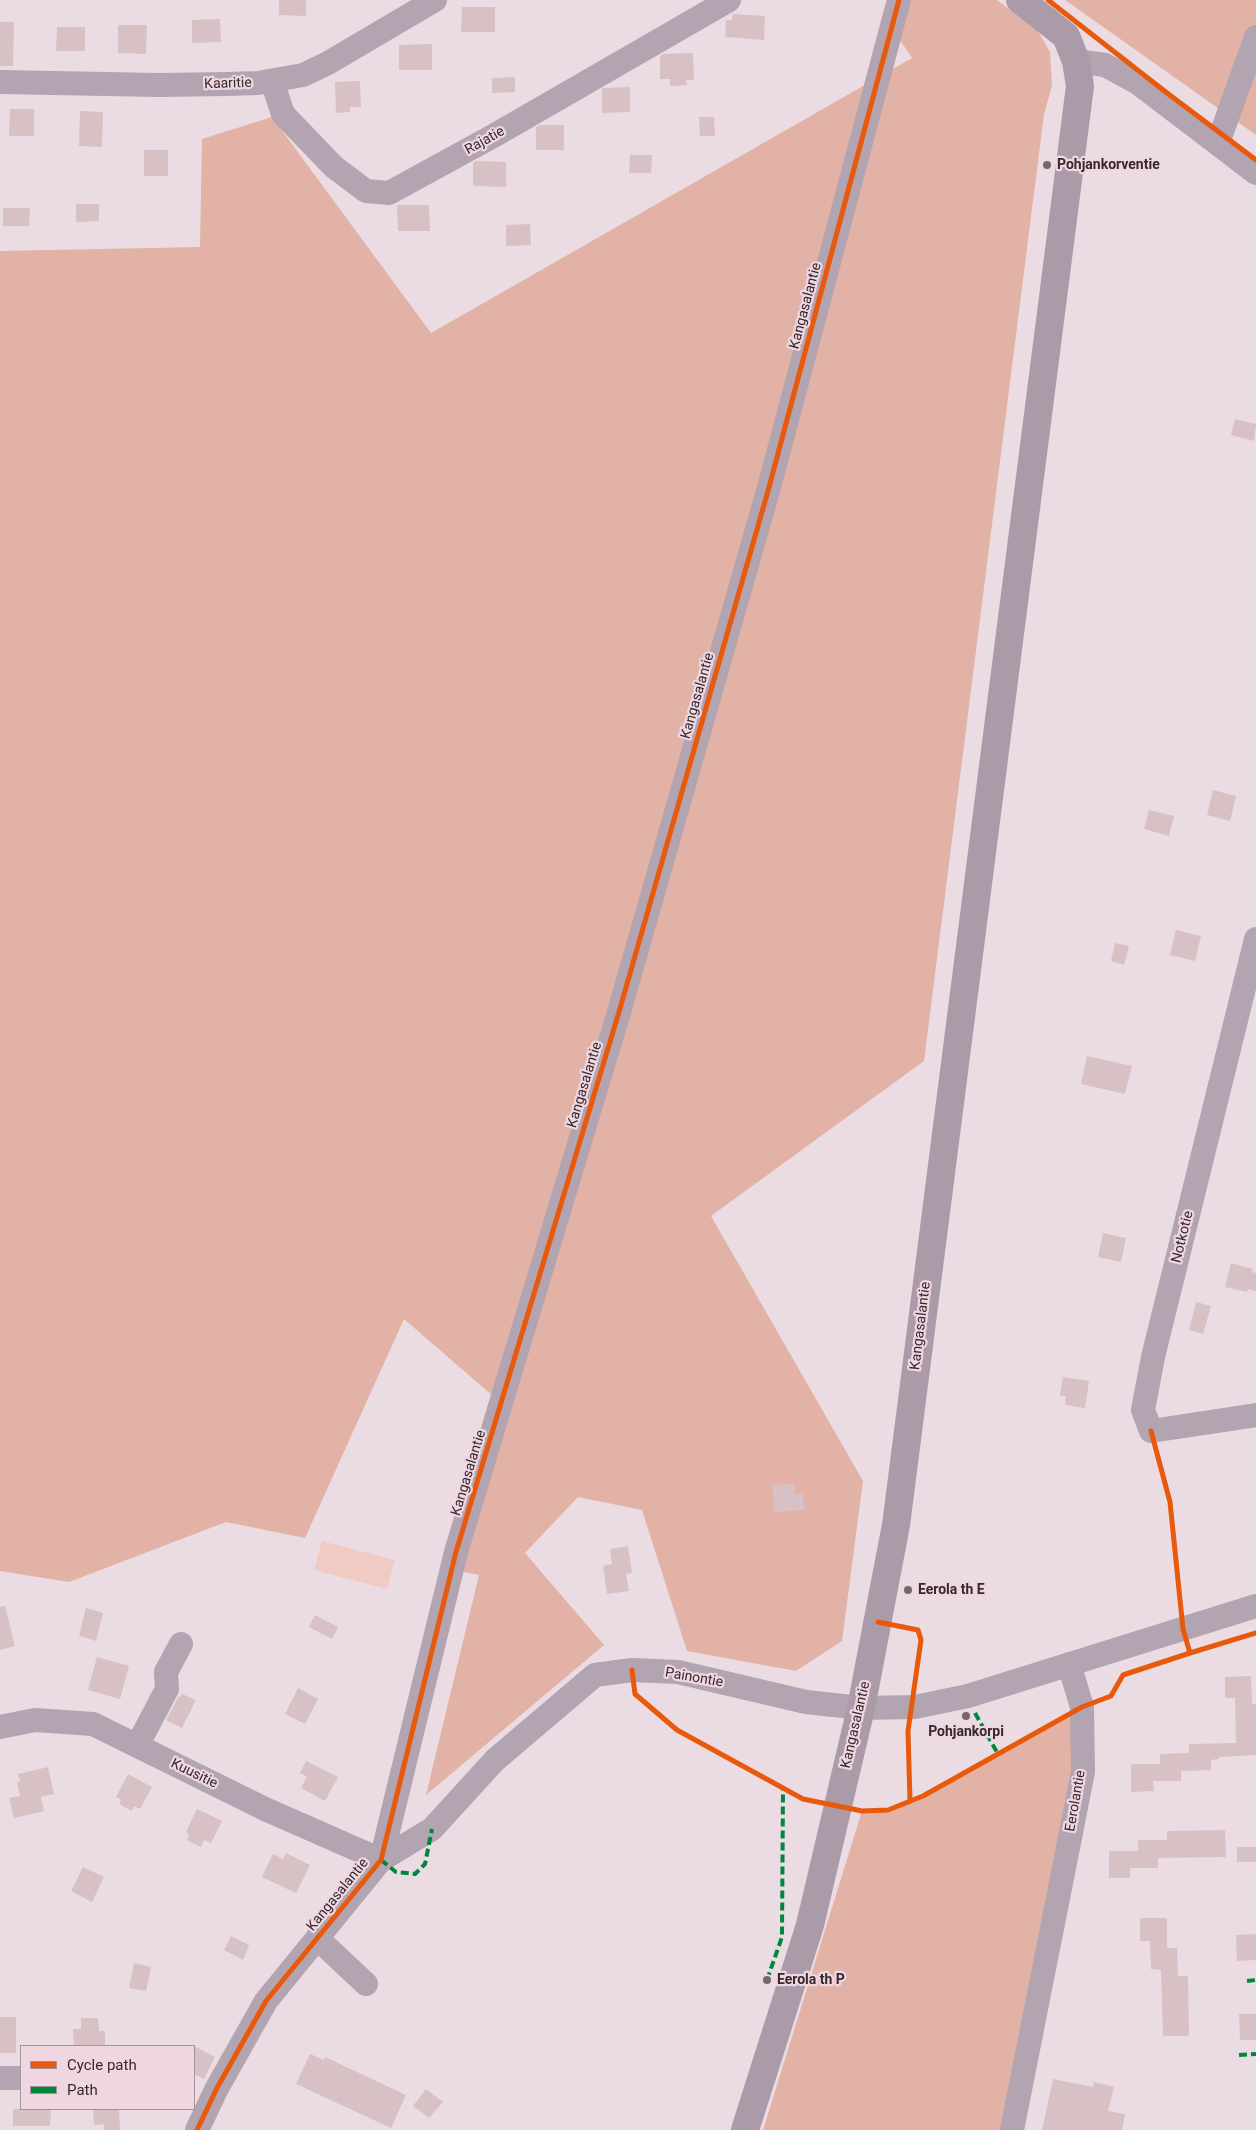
<!DOCTYPE html>
<html>
<head>
<meta charset="utf-8">
<style>
	body { margin:0 }
	#map { position:relative; width:1256px; height:2130px; overflow:hidden; background:#eadce2; font-family:Roboto,sans-serif }
	canvas { display:block }
	.legend { position:absolute; left:20px; top:2045px; width:175px; height:65px; box-sizing:border-box; background:#f0d6e1; border:1px solid #a59199; margin:0; padding:6px 9px; list-style:none; font-size:15px; color:#342a2e }
	.legend li { display:flex; align-items:center; gap:10px; height:25px }
	.legend b { width:25px; border:1px solid #a59199 }
</style>
</head>
<body>
<div id="map">
<canvas width="1256" height="2130"></canvas>
<ul class="legend">
<li><b style="height:6px;background:#e8590c"></b>Cycle path</li>
<li><b style="height:6px;background:#00873e"></b>Path</li>
</ul>
</div>
<script>
const ctx = document.querySelector('canvas').getContext('2d');
ctx.lineJoin = 'round';
function fill(path, color) {
  ctx.fillStyle = color;
  ctx.fill(path, 'evenodd');
}
function poly(rows) {
  const path = new Path2D();
  for (const r of rows) {
    path.moveTo(r[0], r[1]);
    for (let i = 2; i < r.length; i += 2) path.lineTo(r[i], r[i + 1]);
  }
  return path;
}
function strokePath(path, color, width, dash) {
  ctx.strokeStyle = color;
  ctx.lineWidth = width;
  ctx.lineCap = dash ? 'butt' : 'round';
  ctx.setLineDash(dash || []);
  ctx.stroke(path);
}
function drawText(font, color, halo, rows, align = 'center') {
  ctx.font = font + ' Roboto,sans-serif';
  ctx.lineWidth = 4.5;
  ctx.setLineDash([]);
  ctx.textBaseline = 'middle';
  ctx.strokeStyle = halo;
  ctx.fillStyle = color;
  for (const [text, x, y, turn = 0] of rows) {
    ctx.save();
    ctx.translate(x, y);
    ctx.rotate((+turn || 0) * Math.PI / 180);
    ctx.textAlign = isNaN(turn) ? turn : align;
    if (halo) ctx.strokeText(text, 0, 0);
    ctx.fillText(text, 0, 0);
    ctx.restore();
  }
}
fill(poly([
	[322,1541,395,1560,387,1589,314,1570]
]), '#f1cbc3');
fill(poly([
	[909,0,997,0,1038,31,1050,52,1052,86,1044,114,924,1061,711,1216,863,1481,842,1641,796,1671,687,1651,642,1510,578,1497,525,1553,604,1645,426,1795,479,1575,459,1571,501,1403,404,1319,305,1538,226,1522,69,1582,0,1571,0,251,200,247,202,139,272,117,431,333,912,58,898,37],
	[1065,0,1256,0,1256,135],
	[1082,1707,1012,2130,763,2130,862,1811,888,1810,923,1796]
]), '#e3b2a6');
fill(poly([
	[279,0,306,0,306,16,279,15],
	[462,7,495,7,495,32,461,32],
	[733,14,765,16,764,40,725,37,726,20,732,20],
	[220,19,221,42,192,43,192,20],
	[0,22,14,22,13,66,0,66],
	[118,25,147,25,146,54,118,53],
	[57,27,85,27,85,51,56,51],
	[432,44,432,70,399,70,399,45],
	[693,53,694,80,686,80,687,85,670,86,670,79,660,79,660,56,663,54],
	[515,77,515,92,492,93,492,78],
	[360,81,361,107,350,107,350,112,336,113,335,82],
	[630,87,630,112,602,113,602,89,605,88],
	[10,109,34,109,34,136,9,136],
	[80,111,103,112,102,147,79,146],
	[699,117,714,117,715,136,700,136],
	[540,125,564,125,564,150,536,150,536,127],
	[144,150,168,150,168,176,144,176],
	[630,155,652,155,651,173,629,173],
	[476,161,506,162,506,187,473,186,473,163],
	[76,204,99,204,99,221,76,222],
	[397,205,429,205,430,231,398,231],
	[3,208,30,208,29,226,3,226],
	[530,224,531,245,506,246,506,225],
	[1235,419,1256,424,1254,441,1231,435],
	[1213,790,1236,796,1230,821,1207,815],
	[1149,810,1174,816,1169,836,1144,829],
	[1176,930,1201,936,1195,961,1170,955],
	[1115,943,1129,946,1124,965,1111,961],
	[1087,1056,1132,1066,1125,1094,1081,1084],
	[1103,1233,1126,1238,1121,1262,1098,1257],
	[1231,1263,1253,1269,1252,1272,1256,1273,1256,1291,1248,1289,1247,1292,1225,1287],
	[1196,1302,1211,1306,1203,1334,1189,1330],
	[1063,1377,1089,1381,1085,1408,1065,1405,1066,1396,1060,1396],
	[794,1484,795,1494,803,1493,804,1510,774,1512,772,1485],
	[628,1546,632,1573,626,1574,629,1591,607,1594,603,1566,612,1564,610,1549],
	[5,1606,15,1646,0,1650,0,1607],
	[86,1608,103,1613,96,1641,79,1636],
	[315,1615,338,1627,332,1639,309,1627],
	[97,1657,129,1666,120,1699,88,1690],
	[1251,1676,1252,1704,1256,1704,1256,1755,1219,1757,1219,1759,1211,1760,1211,1770,1181,1771,1181,1781,1153,1781,1154,1791,1131,1792,1131,1764,1160,1764,1160,1754,1189,1753,1189,1744,1236,1743,1235,1698,1225,1698,1225,1677],
	[298,1688,318,1699,305,1724,285,1714],
	[182,1694,196,1700,182,1728,166,1720,179,1696,181,1697],
	[306,1761,338,1777,325,1801,301,1788,307,1777,300,1773],
	[48,1767,54,1794,41,1797,44,1811,14,1818,9,1798,20,1796,17,1782,20,1782,18,1774],
	[128,1774,152,1787,140,1809,134,1806,132,1811,119,1804,121,1800,116,1797],
	[197,1809,222,1821,211,1843,204,1840,201,1847,187,1840,189,1834,186,1832],
	[1225,1830,1226,1857,1158,1858,1158,1868,1130,1868,1130,1878,1109,1878,1109,1851,1138,1851,1138,1840,1167,1840,1167,1831],
	[1237,1847,1256,1847,1256,1862,1237,1862],
	[286,1853,310,1865,296,1893,262,1877,273,1854,283,1859],
	[83,1867,104,1877,92,1902,71,1891],
	[1140,1918,1167,1918,1167,1948,1177,1948,1178,1976,1188,1976,1189,2036,1163,2036,1161,1970,1151,1969,1150,1941,1140,1941],
	[1256,1934,1256,1960,1237,1961,1236,1935],
	[231,1936,249,1945,243,1960,224,1950],
	[134,1963,151,1967,146,1991,129,1988],
	[1239,2014,1256,2014,1256,2040,1240,2040],
	[0,2017,16,2017,16,2053,0,2053],
	[81,2018,98,2018,99,2031,105,2031,105,2046,74,2046,73,2029,81,2029],
	[194,2046,215,2057,204,2079,194,2074],
	[310,2054,324,2060,325,2057,406,2095,391,2128,296,2084],
	[1053,2079,1093,2087,1094,2082,1114,2087,1108,2111,1125,2114,1122,2130,1042,2130],
	[426,2089,443,2102,429,2118,413,2106],
	[13,2109,51,2109,50,2126,13,2126],
	[93,2109,119,2109,120,2130,104,2130,104,2124,94,2125]
]), '#d7c1c5');
strokePath(poly([
	[1076,61,1105,65,1138,83,1256,173],
	[272,81,283,114,334,167,366,191,389,193,495,135,729,0],
	[0,82,159,85,227,84,258,83,303,75,328,63,435,0],
	[1218,143,1256,37],
	[1256,939,1153,1357,1143,1410,1151,1431,1256,1415],
	[0,1727,35,1720,93,1724,265,1809,381,1860,432,1829,495,1760,595,1675,632,1670,678,1672,806,1702,861,1708,915,1707,968,1696,1256,1606],
	[137,1746,167,1689,166,1672,181,1644],
	[317,1938,366,1984],
	[0,2078,21,2078],
	[197,2130,217,2088,266,2001,381,1860,456,1552,619,1012,768,491,899,0],
	[1012,2130,1083,1772,1082,1707,1069,1664]
]), '#b2a4b0', 24);
strokePath(poly([
	[745,2130,810,1925,861,1708,896,1525,1080,86,1076,61,1066,36,1020,0]
]), '#ab9ba9', 28);
strokePath(poly([
	[975,1713,998,1754],
	[381,1860,396,1872,415,1874,425,1864,432,1829],
	[767,1980,782,1937,783,1788],
	[1247,1981,1256,1980],
	[1239,2055,1256,2054]
]), '#00873e', 4, [8, 4]);
strokePath(poly([
	[1048,0,1167,93,1256,160],
	[878,1622,918,1630,921,1640,908,1731,910,1801],
	[1190,1653,1256,1633],
	[632,1670,635,1694,677,1730,803,1799,862,1811,888,1810,923,1796,1082,1707,1111,1696,1123,1675,1190,1653,1183,1629,1170,1502,1151,1431],
	[197,2130,217,2088,266,2001,381,1860,456,1552,619,1012,768,491,899,0]
]), '#e8590c', 5);
for (const [x, y, r, color] of [
	[1047,165,5,"#74686d"],
	[908,1590,5,"#74686d"],
	[966,1716,5,"#74686d"],
	[767,1980,5,"#74686d"]
]) {
  const dot = new Path2D();
  dot.arc(x, y, r, 0, 2 * Math.PI);
  ctx.fillStyle = color;
  ctx.fill(dot);
  strokePath(dot, '#f0d6e1', 2);
}
drawText('14px', '#342a2e', '#f0d6e1', [
	["Kaaritie",228,84,-2],
	["Rajatie",485,141,-29],
	["Kangasalantie",806,306,-75],
	["Kangasalantie",698,696,-74],
	["Kangasalantie",585,1085,-73],
	["Notkotie",1183,1237,-76],
	["Kangasalantie",921,1326,-83],
	["Kangasalantie",469,1473,-73],
	["Painontie",694,1678,10],
	["Kangasalantie",856,1725,-77],
	["Kuusitie",194,1774,26],
	["Eerolantie",1076,1801,-80],
	["Kangasalantie",338,1895,-51]
]);
drawText('bold 14px', '#342a2e', '#f0d6e1', [
	["Pohjankorventie",1057,165],
	["Eerola th E",918,1590],
	["Pohjankorpi",966,1732,"center"],
	["Eerola th P",777,1980]
], 'left');
</script>
</body>
</html>
